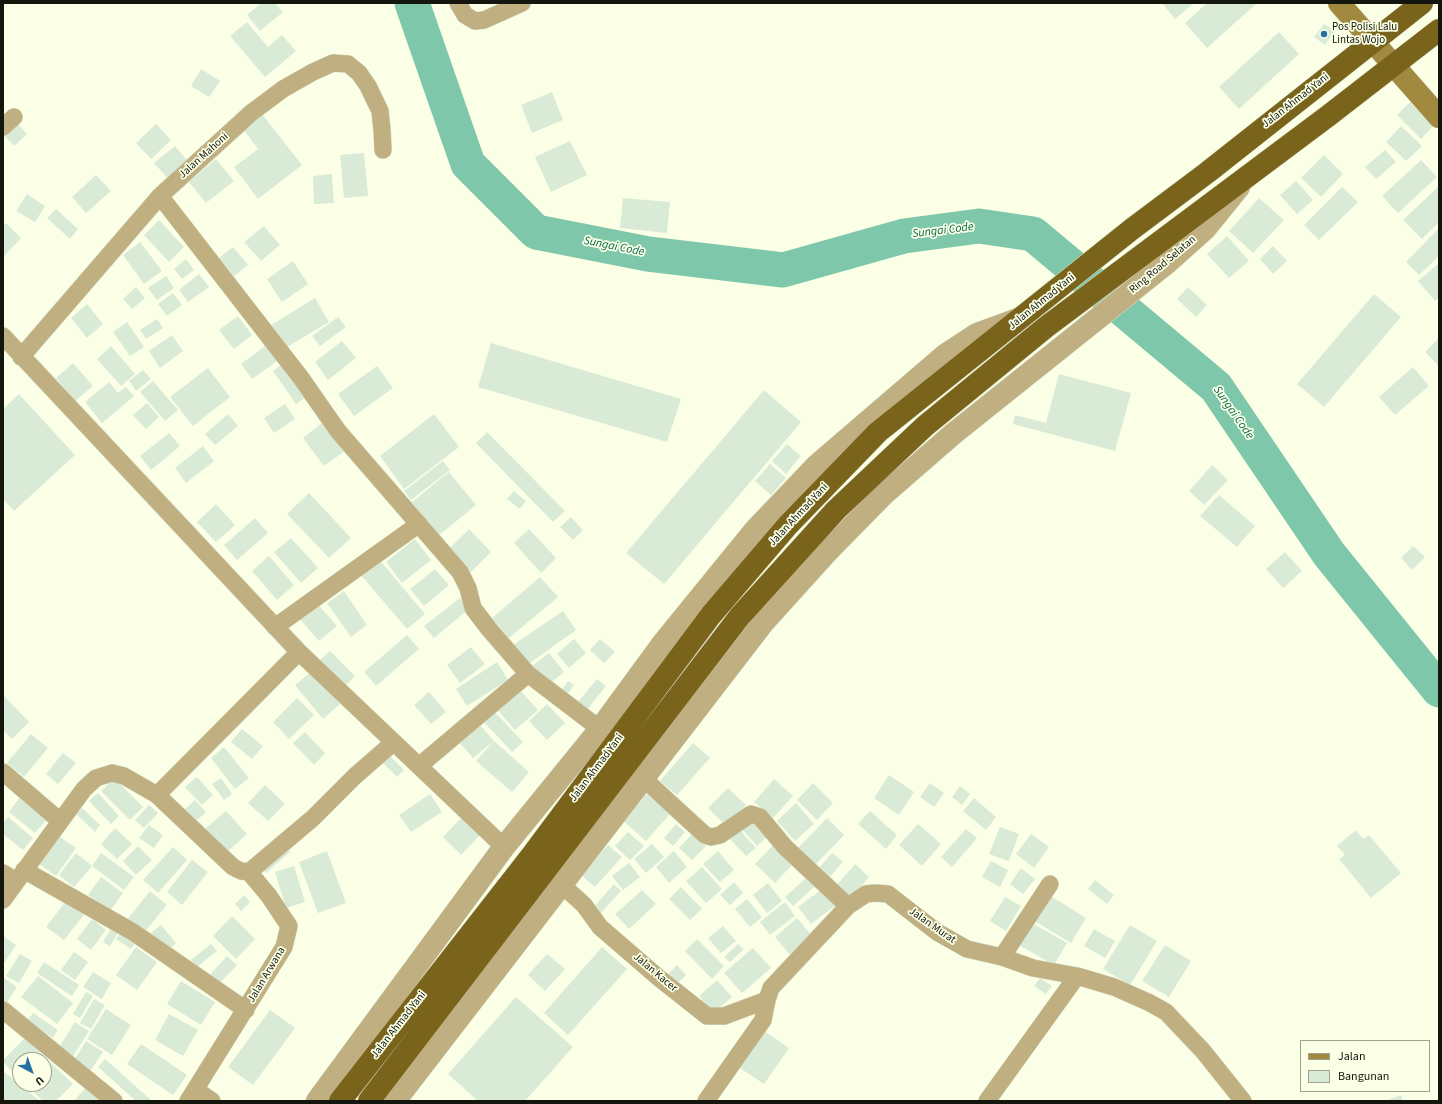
<!DOCTYPE html>
<html>
<head>
<meta charset="utf-8">
<style>
	body { margin:0 }
	#map { position:relative; width:1442px; height:1104px; overflow:hidden; background:#faffe6; font-family:"Source Sans 3",sans-serif }
	canvas { display:block }
	.frame { position:absolute; inset:0; border:4px solid #14160d; pointer-events:none }
	.legend { position:absolute; left:1300px; top:1040px; width:130px; height:52px; box-sizing:border-box; background:#faffe6; border:1px solid #9ea28f; margin:0; padding:5px 7px; list-style:none; font-size:12px; color:#14160d }
	.legend li { display:flex; align-items:center; gap:8px; height:20px }
	.legend b { width:20px; border:1px solid #9ea28f }
	.north { position:absolute; left:12px; top:1052px; width:40px; height:40px; box-sizing:border-box; background:#faffe6; border:1px solid #9ea28f; border-radius:50%; rotate:139deg; font-size:11px; font-weight:700; line-height:16px; text-align:center; color:#14160d }
	.north::after { content:''; display:block; margin:auto; width:14px; height:18px; background:#2370a2; clip-path:polygon(50% 0,100% 100%,50% 72%,0 100%) }
</style>
</head>
<body>
<div id="map">
<canvas width="1442" height="1104"></canvas>
<div class="frame"></div>
<ul class="legend">
<li><b style="height:5px;background:#a1893f"></b>Jalan</li>
<li><b style="height:11px;background:#d9ebd7"></b>Bangunan</li>
</ul>
<div class="north">U</div>
</div>
<script>
const ctx = document.querySelector('canvas').getContext('2d');
ctx.lineJoin = 'round';
function poly(rows) {
  const path = new Path2D();
  for (const r of rows) {
    path.moveTo(r[0], r[1]);
    for (let i = 2; i < r.length; i += 2) path.lineTo(r[i], r[i + 1]);
  }
  return path;
}
function strokePath(path, color, width, dash) {
  ctx.strokeStyle = color;
  ctx.lineWidth = width;
  ctx.lineCap = dash ? 'butt' : 'round';
  ctx.setLineDash(dash || []);
  ctx.stroke(path);
}
function fill(path, color) {
  ctx.fillStyle = color;
  ctx.fill(path, 'evenodd');
}
function drawText(font, color, halo, rows, align = 'center') {
  ctx.font = font + ' "Source Sans 3",sans-serif';
  ctx.lineWidth = 3.5;
  ctx.setLineDash([]);
  ctx.textBaseline = 'middle';
  ctx.strokeStyle = halo;
  ctx.fillStyle = color;
  for (const [text, x, y, turn = 0] of rows) {
    ctx.save();
    ctx.translate(x, y);
    ctx.rotate((+turn || 0) * Math.PI / 180);
    ctx.textAlign = isNaN(turn) ? turn : align;
    if (halo) ctx.strokeText(text, 0, 0);
    ctx.fillText(text, 0, 0);
    ctx.restore();
  }
}
strokePath(poly([
	[412,3,468,164,536,232,648,254,783,270,904,236,979,226,1033,234,1216,387,1329,554,1439,690]
]), '#7ec7aa', 35);
fill(poly([
	[261,3,275,3,283,12,260,31,247,15],
	[1162,3,1194,3,1175,19],
	[1207,3,1257,3,1207,48,1185,23],
	[247,22,268,47,282,35,296,51,265,77,230,36],
	[1324,24,1335,31,1325,45,1314,37],
	[1279,32,1299,54,1239,109,1219,87],
	[201,69,220,81,209,97,191,86],
	[552,92,563,120,532,133,521,105],
	[1410,102,1433,126,1421,139,1397,115],
	[262,114,302,165,258,199,234,167,258,149,243,129],
	[13,119,27,134,14,146,3,134],
	[156,124,171,140,151,159,136,143],
	[1401,126,1422,146,1406,161,1386,142],
	[570,141,587,175,551,192,535,157],
	[175,146,192,166,172,183,154,163],
	[1385,150,1396,162,1376,179,1365,167],
	[364,153,368,196,344,198,340,155],
	[1324,155,1343,174,1321,197,1301,178],
	[216,159,234,181,206,203,189,182],
	[1421,160,1437,177,1398,213,1382,196],
	[332,174,334,203,314,204,313,176],
	[96,175,111,191,86,213,72,197],
	[1296,181,1313,200,1297,214,1280,195],
	[1439,186,1439,222,1422,239,1403,220],
	[1342,187,1358,202,1319,240,1304,225],
	[27,194,45,206,35,222,16,211],
	[623,198,670,202,667,233,620,228],
	[1259,198,1284,220,1253,253,1229,231],
	[56,209,78,229,70,239,47,218],
	[159,220,184,247,169,262,144,235],
	[6,223,21,238,3,257,3,226],
	[264,226,280,245,261,261,244,242],
	[1439,228,1439,256,1419,275,1406,262],
	[1227,236,1249,261,1229,278,1207,254],
	[140,242,162,271,144,284,123,255],
	[1273,246,1287,261,1273,274,1260,259],
	[233,247,248,265,234,276,219,258],
	[186,259,194,270,182,279,174,269],
	[293,261,308,284,282,302,267,279],
	[1439,263,1439,298,1435,301,1418,281],
	[199,274,209,287,188,302,179,290],
	[166,276,174,288,157,300,148,288],
	[136,287,145,298,132,309,123,299],
	[1188,287,1207,305,1196,317,1177,299],
	[173,293,182,305,167,316,158,304],
	[1374,294,1401,317,1324,407,1297,384],
	[315,298,329,322,282,350,268,327],
	[87,304,103,324,87,338,71,318],
	[238,316,252,335,234,349,219,330],
	[338,317,346,327,320,346,312,336],
	[157,319,163,328,146,339,140,330],
	[127,322,144,347,130,356,113,332],
	[172,335,183,351,160,368,149,351],
	[1439,338,1439,366,1425,352],
	[342,341,356,358,328,380,315,362],
	[491,343,681,399,667,442,478,387],
	[111,346,135,374,121,386,97,359],
	[265,346,277,361,252,379,241,364],
	[286,361,309,395,296,404,273,371],
	[73,363,93,386,75,401,56,378],
	[377,366,393,388,354,416,338,394],
	[1413,367,1429,386,1395,415,1379,397],
	[208,368,230,397,193,426,170,397],
	[143,370,151,379,136,391,129,381],
	[1059,374,1131,393,1115,451,1013,424,1015,415,1046,423],
	[153,381,178,410,165,421,140,392],
	[109,382,118,393,126,387,134,396,102,423,85,402],
	[764,390,801,422,664,584,626,553],
	[19,394,75,455,14,511,3,499,3,409],
	[147,403,159,417,146,429,133,415],
	[285,404,295,419,274,433,264,418],
	[228,414,238,426,215,445,205,434],
	[434,414,459,447,404,489,380,456],
	[323,422,345,451,324,466,303,438],
	[487,432,565,511,553,522,476,443],
	[169,433,180,446,151,470,140,456],
	[787,444,801,456,786,474,772,461],
	[203,446,214,461,186,483,175,468],
	[443,461,450,470,411,500,404,491],
	[770,464,786,478,771,495,755,481],
	[1212,465,1228,480,1204,505,1189,491],
	[449,472,476,505,438,536,412,502],
	[514,491,526,501,520,509,507,499],
	[309,493,351,538,329,558,287,514],
	[1219,495,1255,526,1237,547,1200,516],
	[216,504,235,525,216,542,197,522],
	[571,517,583,530,573,540,560,527],
	[255,518,268,533,237,560,224,545],
	[469,529,491,552,471,572,449,549],
	[529,529,556,558,541,573,514,543],
	[291,538,318,568,301,583,274,552],
	[415,539,431,560,402,583,386,562],
	[1413,546,1425,557,1412,570,1401,558],
	[1285,552,1302,571,1283,588,1266,569],
	[269,556,294,585,277,600,252,571],
	[378,558,425,614,407,629,360,574],
	[435,569,449,585,424,606,410,589],
	[540,577,558,597,509,638,492,618],
	[344,591,367,625,351,637,327,603],
	[460,598,469,609,434,638,424,626],
	[316,602,337,626,319,641,298,617],
	[563,611,576,630,527,665,513,645],
	[407,635,419,649,376,686,364,672],
	[574,639,586,653,569,668,557,654],
	[600,639,615,652,604,663,590,650],
	[471,647,485,664,460,683,447,665],
	[330,651,355,676,342,689,317,663],
	[549,653,564,672,547,686,532,666],
	[497,662,508,680,467,706,456,689],
	[312,671,340,704,323,719,295,685],
	[597,679,606,686,586,711,576,704],
	[568,681,574,685,566,696,560,692],
	[518,688,538,710,515,730,495,707],
	[429,692,446,712,431,724,414,705],
	[3,695,29,722,12,739,3,730],
	[297,698,314,715,289,739,273,722],
	[547,704,565,723,547,740,529,721],
	[493,710,523,742,512,752,482,720],
	[480,725,494,741,473,758,459,742],
	[242,729,263,746,252,759,231,742],
	[305,732,325,753,314,765,293,743],
	[31,734,48,748,24,777,7,763],
	[494,741,529,772,512,792,476,761],
	[693,743,710,758,677,795,660,781],
	[224,747,249,778,235,789,211,758],
	[386,752,404,770,397,777,379,759],
	[63,753,76,763,58,784,46,774],
	[889,775,914,792,899,815,874,798],
	[197,777,213,795,202,805,185,787],
	[114,778,143,807,130,820,101,791],
	[221,778,232,794,224,800,212,784],
	[774,779,793,796,773,818,754,802],
	[813,783,833,803,817,820,797,800],
	[930,783,944,793,934,807,920,797],
	[265,785,285,804,268,821,248,803],
	[960,786,970,794,962,805,952,797],
	[728,788,746,805,726,826,708,808],
	[98,793,119,816,111,824,89,801],
	[430,794,442,812,411,832,399,815],
	[646,794,670,814,646,841,623,821],
	[20,797,47,819,35,833,9,812],
	[974,798,996,817,986,830,963,811],
	[195,800,206,812,191,826,180,814],
	[796,803,814,824,795,841,777,821],
	[149,805,158,813,144,828,135,820],
	[82,808,100,825,95,832,76,814],
	[226,811,247,834,227,852,205,829],
	[870,811,897,835,886,849,858,824],
	[8,817,33,838,23,850,3,834,3,823],
	[462,817,480,835,461,855,443,837],
	[754,817,770,834,757,846,741,828],
	[827,818,844,835,814,866,797,849],
	[676,824,685,832,673,846,664,838],
	[918,824,941,844,922,866,899,845],
	[149,825,163,835,154,848,139,838],
	[1000,827,1019,834,1009,861,989,854],
	[115,828,132,844,117,859,101,844],
	[966,829,977,838,952,867,941,857],
	[740,830,756,848,746,856,730,839],
	[1356,830,1363,839,1369,835,1401,873,1371,898,1339,859,1345,855,1337,846],
	[628,832,644,846,630,860,615,846],
	[693,833,706,846,692,860,679,848],
	[1031,834,1049,847,1034,868,1016,854],
	[59,836,76,848,56,876,39,864],
	[776,842,796,861,775,883,755,864],
	[283,844,290,852,266,873,259,865],
	[652,844,664,857,646,873,634,859],
	[608,845,622,857,595,887,581,875],
	[138,846,152,860,136,875,123,861],
	[173,847,187,860,158,893,143,880],
	[327,851,346,903,318,913,299,862],
	[674,851,687,867,669,883,656,867],
	[718,851,734,870,720,882,703,864],
	[76,853,92,866,74,887,59,875],
	[101,853,134,877,124,890,92,866],
	[832,853,843,862,829,878,818,869],
	[192,860,208,872,182,905,167,892],
	[991,861,1008,870,1000,887,982,877],
	[629,863,640,877,623,890,612,876],
	[855,864,869,877,850,899,836,886],
	[294,866,305,902,286,908,275,872],
	[702,867,722,889,706,903,686,881],
	[1021,868,1035,879,1023,894,1010,884],
	[101,877,123,893,110,911,88,895],
	[807,877,815,886,793,906,785,897],
	[1095,880,1114,895,1107,904,1088,889],
	[734,882,743,893,730,905,720,895],
	[768,883,782,901,767,913,753,895],
	[614,884,621,891,601,913,594,907],
	[681,887,702,909,690,920,669,899],
	[822,889,835,906,811,924,798,907],
	[642,890,656,904,629,929,615,914],
	[150,891,167,905,143,934,126,921],
	[244,895,250,902,241,911,235,904],
	[1049,895,1086,918,1071,943,1033,920],
	[1005,897,1021,906,1006,931,990,921],
	[747,899,762,917,750,927,735,909],
	[66,901,84,915,64,940,46,927],
	[785,902,795,916,770,935,760,922],
	[232,916,255,939,236,959,213,936],
	[797,918,813,937,791,956,775,937],
	[92,919,106,930,91,950,77,939],
	[115,922,122,926,110,946,103,942],
	[1030,922,1067,943,1054,965,1017,944],
	[161,925,176,943,167,951,151,933],
	[1130,925,1157,941,1130,985,1103,969],
	[723,926,736,941,721,953,708,938],
	[123,929,138,938,131,949,116,939],
	[1094,929,1115,941,1105,958,1084,946],
	[3,936,16,945,3,965],
	[697,939,724,966,712,979,685,951],
	[211,944,217,951,197,967,191,960],
	[738,944,744,949,730,962,724,957],
	[1165,945,1191,961,1169,997,1142,981],
	[136,947,157,962,137,990,116,975],
	[602,947,627,969,568,1035,544,1013],
	[753,948,771,968,742,993,724,973],
	[74,952,88,962,75,980,61,970],
	[20,954,32,961,19,983,6,976],
	[547,954,565,969,545,991,528,975],
	[227,956,237,965,216,987,207,978],
	[44,962,79,985,72,996,37,973],
	[677,965,686,975,677,984,668,974],
	[93,972,111,983,102,999,83,987],
	[38,976,73,1003,57,1024,21,997],
	[3,977,17,987,6,1004,3,1002],
	[1040,978,1052,986,1046,994,1034,986],
	[717,980,732,997,713,1013,699,996],
	[181,981,215,1002,201,1025,167,1004],
	[86,992,93,996,80,1018,73,1014],
	[516,997,573,1047,525,1101,478,1101,448,1074],
	[94,999,105,1005,91,1029,80,1023],
	[106,1009,131,1025,112,1055,87,1039],
	[270,1010,295,1028,253,1085,228,1067],
	[33,1013,58,1030,53,1038,27,1021],
	[169,1014,198,1030,183,1056,155,1040],
	[75,1022,89,1031,72,1058,58,1049],
	[764,1031,789,1048,764,1084,740,1068],
	[25,1038,73,1084,56,1101,43,1101,25,1084,44,1084,44,1060,20,1060,20,1079,3,1062,3,1060],
	[86,1041,103,1052,90,1071,74,1060],
	[141,1044,187,1075,173,1095,127,1064],
	[105,1059,152,1101,136,1101,98,1067],
	[3,1071,40,1101,4,1101],
	[85,1088,99,1100,98,1101,74,1101],
	[1401,1095,1403,1101,1385,1101]
]), '#d9ebd7');
const minor = poly([
	[458,3,465,15,475,21,484,20,522,3],
	[3,127,14,117],
	[160,196,301,378,338,431,460,572,468,588,473,608,489,629,528,674,600,729],
	[3,336,299,652,157,795,124,776,112,773,96,778,84,789,3,900],
	[21,357,160,196,251,113,283,89,313,72,333,63,348,64,359,73,368,86,380,111,382,130,383,150],
	[275,627,419,524],
	[299,652,504,847],
	[419,766,528,674],
	[3,772,60,821],
	[644,779,705,835,711,837,720,835,751,814,760,817,785,847,848,906,866,894,875,893,888,894,937,932,967,949,1002,957,1033,968,1077,976,1114,987,1150,1003,1166,1012,1203,1051,1243,1101],
	[157,795,233,867,241,871,249,872,269,896,289,926,284,947,188,1101],
	[24,870,133,932,246,1010],
	[249,872,313,818,355,776,394,742],
	[3,873,16,881],
	[561,884,584,905,600,927,659,978,707,1016,724,1016,767,1000],
	[1002,957,1050,884],
	[3,1010,114,1101],
	[196,1090,212,1101],
	[706,1101,763,1020,767,1000,771,988,848,906],
	[987,1101,1077,976]
]);
const tertiary = poly([
	[317,1101,504,847,600,729,663,643,755,530,817,465,945,355,977,334,1018,319],
	[395,1101,763,623,828,551,884,494,953,434,1167,263,1205,229,1239,187]
]);
const secondary = poly([
	[1339,3,1439,117]
]);
const trunk = poly([
	[340,1101,532,855,711,615,788,525,878,432,1132,229,1208,172,1422,3],
	[369,1101,740,616,836,510,925,426,1046,327,1328,116,1439,30]
]);
strokePath(minor, '#d5dac3', 18);
strokePath(tertiary, '#d5dac3', 23);
strokePath(secondary, '#d5dac3', 23);
strokePath(trunk, '#d5dac3', 23);
strokePath(minor, '#bfaf81', 17);
strokePath(tertiary, '#bfaf81', 22);
strokePath(secondary, '#a1893f', 22);
strokePath(trunk, '#7a641c', 22);
for (const [x, y, r, color] of [
	[1324,34,4,"#2370a2"]
]) {
  const dot = new Path2D();
  dot.arc(x, y, r, 0, 2 * Math.PI);
  ctx.fillStyle = color;
  ctx.fill(dot);
  strokePath(dot, '#faffe6', 1.5);
}
drawText('11px', '#14160d', '#faffe6', [
	["Pos Polisi Lalu",1332,28],
	["Lintas Wojo",1332,41]
], 'left');
drawText('11px', '#14160d', '#faffe6', [
	["Jalan Ahmad Yani",1296,101,-38],
	["Jalan Mahoni",204,156,-42],
	["Ring Road Selatan",1163,265,-40],
	["Jalan Ahmad Yani",1042,302,-39],
	["Jalan Ahmad Yani",799,515,-47],
	["Jalan Ahmad Yani",597,768,-53],
	["Jalan Murat",932,926,35],
	["Jalan Kacer",655,973,40],
	["Jalan Arwana",267,975,-59],
	["Jalan Ahmad Yani",399,1025,-52]
]);
drawText('italic 12px', '#09684d', '#faffe6', [
	["Sungai Code",943,231,-7],
	["Sungai Code",614,247,11],
	["Sungai Code",1233,413,55]
]);
</script>
</body>
</html>
